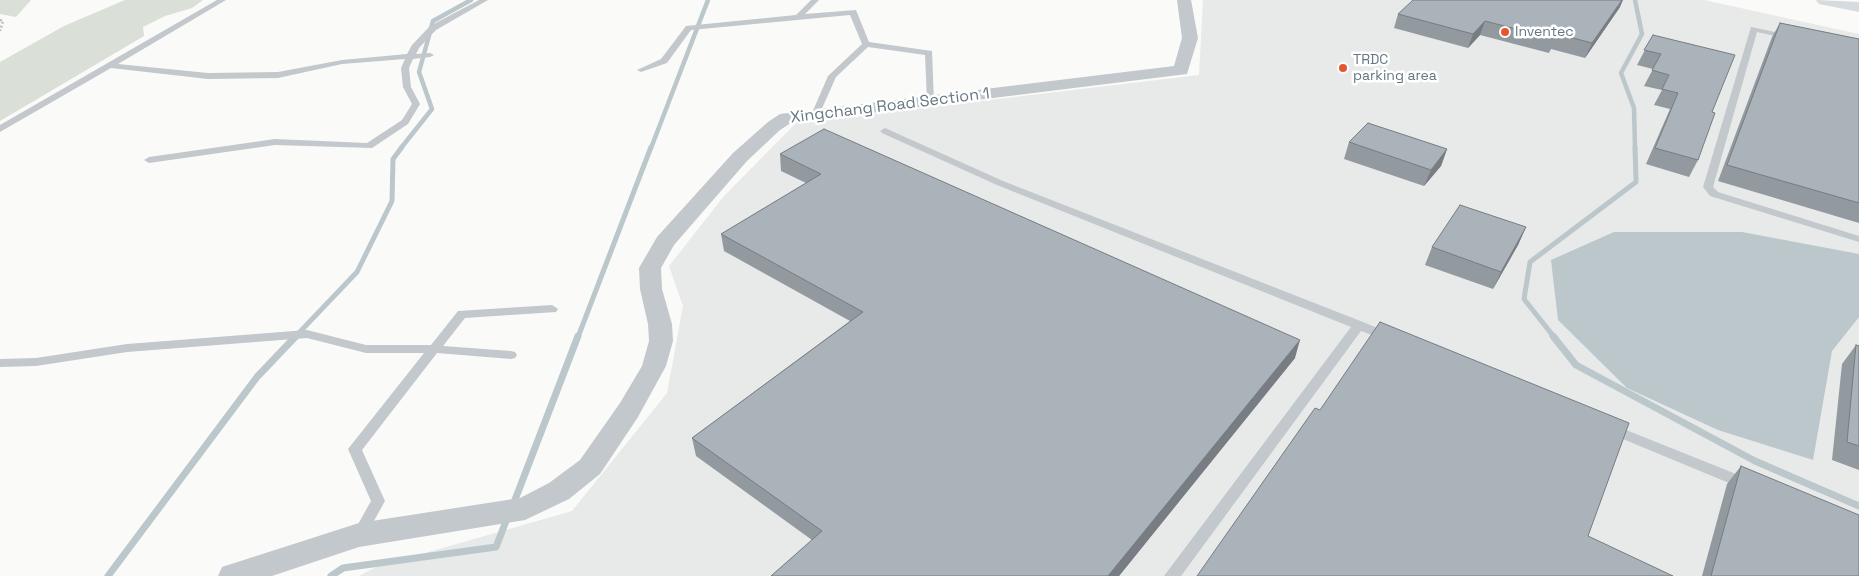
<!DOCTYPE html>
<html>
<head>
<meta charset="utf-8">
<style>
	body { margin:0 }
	canvas { display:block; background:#fafaf8 }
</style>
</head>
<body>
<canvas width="1859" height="576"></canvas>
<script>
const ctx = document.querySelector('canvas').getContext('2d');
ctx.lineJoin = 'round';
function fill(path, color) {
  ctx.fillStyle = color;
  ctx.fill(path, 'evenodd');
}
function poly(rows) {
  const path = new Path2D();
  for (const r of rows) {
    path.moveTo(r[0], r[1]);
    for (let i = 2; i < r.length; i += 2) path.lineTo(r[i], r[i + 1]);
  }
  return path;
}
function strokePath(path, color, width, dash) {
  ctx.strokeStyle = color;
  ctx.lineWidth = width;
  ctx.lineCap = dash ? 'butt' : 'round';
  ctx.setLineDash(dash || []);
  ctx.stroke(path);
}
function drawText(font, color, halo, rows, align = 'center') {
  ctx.font = font + ' "Space Grotesk",sans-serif';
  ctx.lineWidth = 5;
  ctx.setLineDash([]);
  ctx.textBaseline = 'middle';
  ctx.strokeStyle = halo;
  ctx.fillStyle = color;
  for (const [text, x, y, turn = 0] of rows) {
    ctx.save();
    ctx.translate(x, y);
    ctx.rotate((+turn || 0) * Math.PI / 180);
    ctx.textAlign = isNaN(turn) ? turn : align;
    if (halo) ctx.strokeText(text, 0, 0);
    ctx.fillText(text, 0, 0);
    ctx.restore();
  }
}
fill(poly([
	[1203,0,1704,0,1859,34,1859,576,359,576,376,567,572,511,667,393,683,306,669,266,724,196,796,123,1199,75]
]), '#e8e9e9');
fill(poly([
	[0,0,31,0,16,17,0,14],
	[125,0,203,0,192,8,165,16,143,27,144,36,0,121,0,62,64,26]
]), '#dadfd7');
fill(poly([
	[1614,232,1742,232,1859,254,1859,317,1832,351,1813,460,1718,430,1627,388,1558,320,1551,260]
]), '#bbc7cb');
strokePath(poly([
	[1635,0,1642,34,1621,73,1634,108,1635,148],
	[401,148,432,109,419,72,433,21,471,0],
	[651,148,708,0]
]), '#bbc7cb', 4.5);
strokePath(poly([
	[295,337,357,272,392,201,393,159,402,147],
	[578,337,651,147],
	[1554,337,1524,299,1530,262,1636,182,1635,147]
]), '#bbc7cb', 5);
strokePath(poly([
	[1553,336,1576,365,1755,461,1859,506],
	[513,505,578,336],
	[108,576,257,377,296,336],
	[331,576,343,568,496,547,508,516]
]), '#bbc7cb', 7);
strokePath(poly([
	[0,20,3,21,0,31]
]), '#bbbfc2', 2.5, [2, 2]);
fill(poly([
	[217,0,226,0,118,64,208,73,278,72,342,60,407,54,412,45,430,26,479,0,488,0,436,30,419,48,416,54,430,53,434,55,430,57,413,59,409,68,411,87,420,104,408,124,372,148,275,145,149,163,144,160,149,157,275,139,367,143,402,120,412,104,403,87,401,68,405,59,342,64,278,78,208,79,111,68,0,132,0,125,217,0],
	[811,0,819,0,805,14,856,10,869,42,932,51,934,102,928,102,927,100,925,55,868,47,836,77,820,113,816,116,813,115,812,113,828,76,862,44,850,15,691,30,667,63,641,72,637,70,661,59,686,26,796,15,811,0],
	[1751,27,1789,35,1793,37,1789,39,1757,32,1713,187,1718,192,1859,236,1859,242,1710,196,1703,187,1751,27],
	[885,128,1003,181,1363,322,1392,334,1394,337,1388,341,1361,331,1181,576,1164,576,1351,327,997,185,882,133,880,131,885,128],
	[552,305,558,309,556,312,465,318,443,346,511,351,515,352,517,355,515,358,511,359,437,353,362,450,385,501,364,539,359,541,354,539,352,535,371,501,348,449,424,353,366,353,307,338,127,352,36,366,0,367,0,359,36,358,127,344,307,330,366,345,431,345,458,311,552,305],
	[1611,424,1751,480,1753,484,1751,488,1746,489,1741,488,1606,432,1604,429,1606,426,1611,424]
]), '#c3c8cc');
fill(poly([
	[1177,0,1191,0,1198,38,1187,74,791,123,780,130,747,161,674,245,661,268,662,289,672,324,673,341,666,366,638,417,600,474,569,499,525,520,359,547,272,576,218,576,222,567,359,523,520,498,549,483,580,460,620,403,642,366,649,341,648,324,640,289,639,268,657,237,733,153,768,122,780,114,1174,66,1182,38,1177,0]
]), '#c3c8cc');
fill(poly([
	[1816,0,1859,2,1859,12,1819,4,1816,0]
]), '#d6dbdf');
fill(poly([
	[1620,7,1585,58,1551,49,1549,53,1480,35,1468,48,1394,28,1398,14],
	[1780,23,1859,39,1859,223,1718,181,1772,37],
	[1653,35,1712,112,1698,160,1689,177,1646,164,1670,109,1654,105,1662,90,1644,86,1653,69,1637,65],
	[1349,142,1447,149,1441,166,1424,186,1344,159],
	[780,154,1295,358,1119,576,771,576,812,540,696,456,692,438,850,321,724,251,721,234,806,183,781,171],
	[1526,227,1518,245,1493,289,1425,265,1432,247],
	[1856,345,1859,346,1859,470,1832,460,1842,364],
	[1741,466,1859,576,1702,576,1727,484]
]), '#929a9f');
fill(poly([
	[1622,0,1623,0,1620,7,1585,58,1592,43],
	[1485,21,1480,35,1468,48,1473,34],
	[1447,149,1441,166,1424,186,1431,170],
	[1526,227,1518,245,1493,289,1501,272],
	[1300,340,1295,358,1119,576,1108,576]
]), '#777d82');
const building = poly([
	[1413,0,1622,0,1592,43,1554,33,1555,39,1485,21,1473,34,1398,14,1413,0],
	[1780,23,1859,39,1859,203,1727,165,1780,23],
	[1653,35,1735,55,1712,112,1715,113,1698,160,1655,148,1678,93,1662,89,1669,75,1652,70,1661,54,1644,50,1653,35],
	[1368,123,1447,149,1431,170,1349,142,1368,123],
	[824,129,1300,340,1108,576,771,576,822,531,692,438,863,312,721,234,821,174,780,154,824,129],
	[1460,205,1526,227,1501,272,1432,247,1460,205],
	[1380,322,1629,423,1588,536,1673,576,1197,576,1315,408,1320,410,1380,322],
	[1856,345,1859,346,1859,446,1847,442,1856,345],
	[1741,466,1859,515,1859,576,1711,576,1741,466]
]);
fill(building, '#aab3b9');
strokePath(building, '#777d82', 1);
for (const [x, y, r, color] of [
	[1505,32,5,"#e4572e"],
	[1343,68,5,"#e4572e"]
]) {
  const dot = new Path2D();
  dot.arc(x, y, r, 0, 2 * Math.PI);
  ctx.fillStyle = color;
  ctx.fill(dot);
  strokePath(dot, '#fff', 2);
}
drawText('14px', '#657683', '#fff', [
	["Inventec",1515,32],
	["TRDC",1353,60],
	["parking area",1353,76]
], 'left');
drawText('16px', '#657683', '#fff', [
	["Xingchang Road Section 1",890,106,-7]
]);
</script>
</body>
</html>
